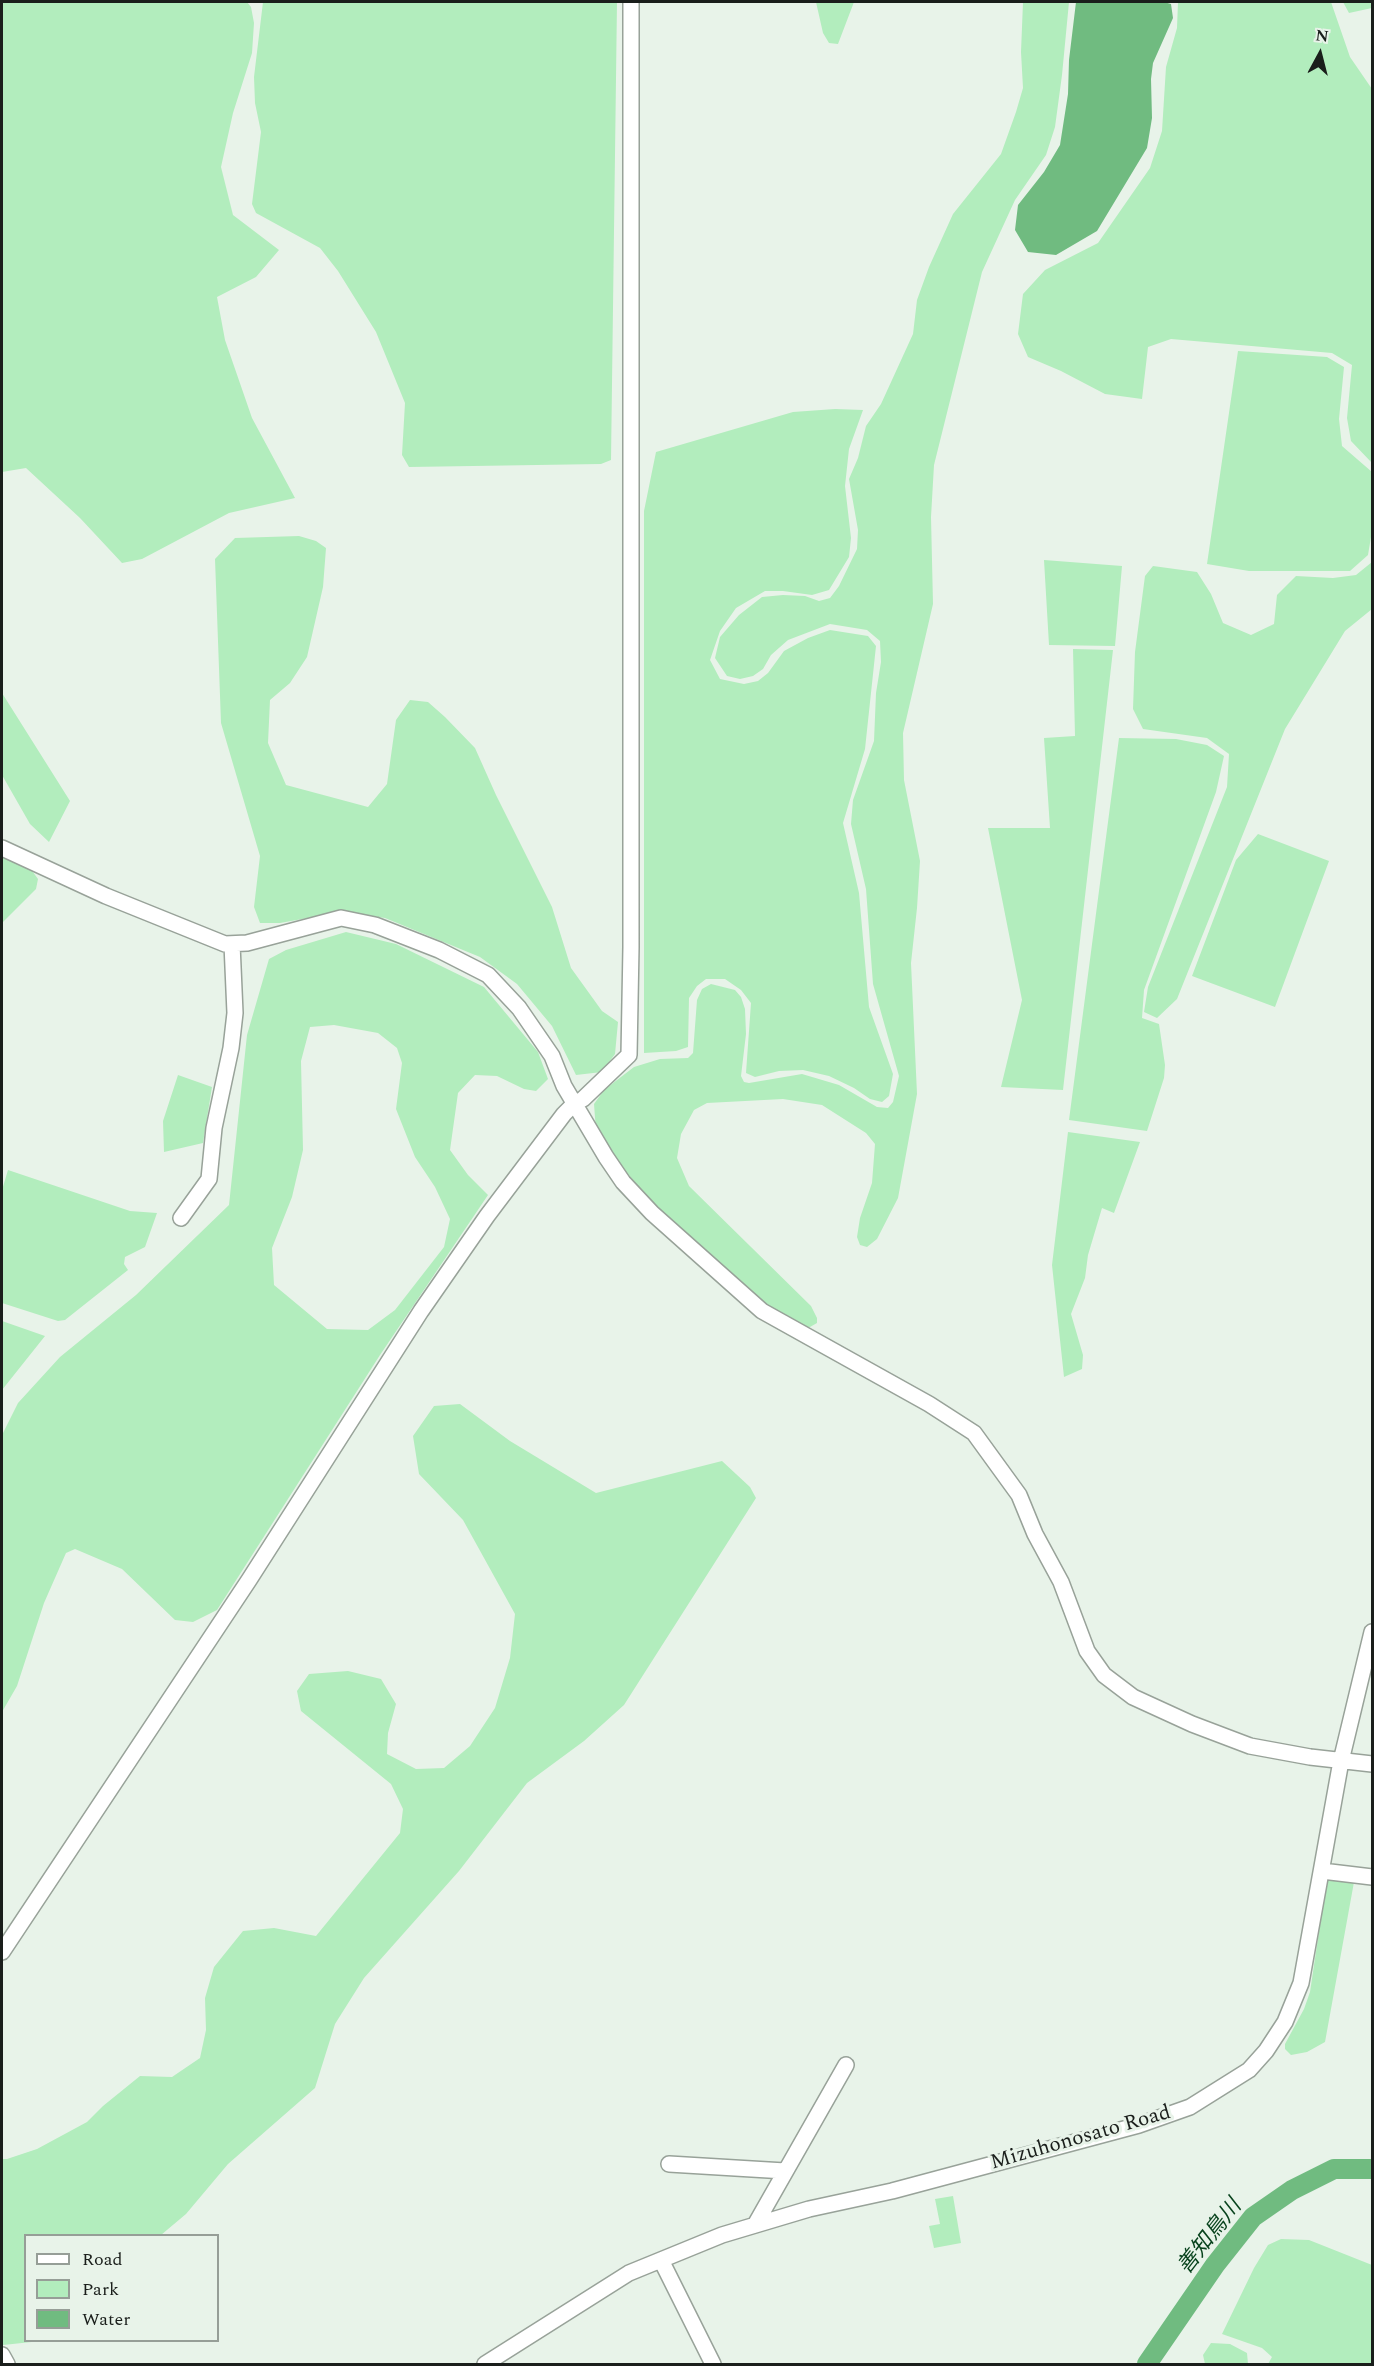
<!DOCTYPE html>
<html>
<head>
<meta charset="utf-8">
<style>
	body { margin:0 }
	#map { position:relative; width:1374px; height:2366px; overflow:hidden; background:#e8f3e9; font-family:Spectral,serif }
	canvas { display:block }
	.frame { position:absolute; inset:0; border:3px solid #1a1e1b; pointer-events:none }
	.legend { position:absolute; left:24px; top:2234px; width:195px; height:108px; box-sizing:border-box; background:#e8f3e9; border:2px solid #969e97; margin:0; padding:8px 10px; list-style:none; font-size:18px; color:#1a1e1b }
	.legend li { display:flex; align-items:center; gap:12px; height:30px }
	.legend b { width:30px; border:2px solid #969e97 }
	.north { position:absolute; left:1290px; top:24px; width:60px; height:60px; -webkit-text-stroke:4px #e8f3e9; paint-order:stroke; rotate:7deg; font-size:16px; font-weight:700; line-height:24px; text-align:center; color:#1a1e1b }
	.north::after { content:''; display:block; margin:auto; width:21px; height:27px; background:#1a1e1b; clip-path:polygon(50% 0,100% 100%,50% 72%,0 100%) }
</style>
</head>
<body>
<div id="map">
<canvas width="1374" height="2366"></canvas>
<div class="frame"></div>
<ul class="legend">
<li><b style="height:8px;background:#fff"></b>Road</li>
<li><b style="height:16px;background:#b2edbd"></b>Park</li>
<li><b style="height:16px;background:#70bb80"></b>Water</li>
</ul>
<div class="north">N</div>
</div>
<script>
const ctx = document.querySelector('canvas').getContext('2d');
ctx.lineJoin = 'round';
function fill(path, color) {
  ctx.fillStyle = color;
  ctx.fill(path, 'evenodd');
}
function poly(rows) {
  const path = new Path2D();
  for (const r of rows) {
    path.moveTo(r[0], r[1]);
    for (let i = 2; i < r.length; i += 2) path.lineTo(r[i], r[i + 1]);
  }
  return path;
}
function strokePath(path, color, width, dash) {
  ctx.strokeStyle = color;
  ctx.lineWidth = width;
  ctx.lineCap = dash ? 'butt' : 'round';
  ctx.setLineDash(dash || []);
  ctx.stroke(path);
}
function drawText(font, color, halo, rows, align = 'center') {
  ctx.font = font + ' Spectral,"Noto Sans JP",serif';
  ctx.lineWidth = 6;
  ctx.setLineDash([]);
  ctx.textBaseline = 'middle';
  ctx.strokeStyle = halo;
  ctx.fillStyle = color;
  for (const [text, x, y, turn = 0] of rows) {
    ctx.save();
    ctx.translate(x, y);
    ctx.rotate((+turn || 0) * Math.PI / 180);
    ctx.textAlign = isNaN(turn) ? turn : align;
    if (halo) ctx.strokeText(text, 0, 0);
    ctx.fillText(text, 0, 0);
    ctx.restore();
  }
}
fill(poly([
	[2,2,247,2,251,7,254,23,252,53,233,113,221,167,233,215,279,250,256,277,217,297,225,340,252,418,295,498,229,513,142,559,122,563,80,518,26,468,2,472],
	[263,2,617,2,611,460,601,464,409,467,402,455,405,403,376,332,338,271,320,248,256,213,252,204,261,132,255,103,254,77],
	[816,2,854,2,838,44,829,43,823,33],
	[1023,2,1069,2,1062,75,1055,127,1046,155,1015,200,982,272,934,465,931,517,933,604,903,733,904,780,920,861,917,908,911,963,917,1094,898,1198,877,1239,867,1247,860,1245,857,1237,860,1218,872,1183,875,1144,866,1133,822,1105,783,1099,707,1103,694,1110,681,1134,677,1158,689,1186,811,1306,817,1318,817,1323,810,1327,802,1327,764,1305,676,1230,607,1150,596,1131,594,1104,604,1090,634,1067,660,1059,688,1058,693,1053,697,1000,702,989,711,984,735,990,741,997,745,1009,746,1034,741,1076,744,1082,749,1083,802,1074,839,1085,877,1107,888,1108,893,1102,899,1076,873,984,866,889,851,824,853,800,874,741,876,693,881,662,880,641,867,630,830,624,788,640,771,655,763,669,753,676,740,679,727,676,715,658,720,637,739,615,762,597,783,595,805,596,819,601,830,598,839,586,857,549,858,530,849,479,858,458,866,426,881,404,913,334,917,300,929,267,953,214,1001,154,1016,112,1023,88,1021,52],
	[1178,2,1331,2,1350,57,1372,89,1372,463,1351,441,1347,418,1352,365,1332,353,1171,339,1148,347,1142,399,1105,394,1061,371,1028,357,1018,334,1023,294,1045,270,1098,243,1150,168,1162,131,1166,67,1177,28],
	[1343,2,1372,2,1372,8,1349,13],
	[1238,351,1327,357,1344,367,1339,419,1342,446,1372,472,1372,531,1368,555,1350,571,1249,571,1207,564],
	[835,409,863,410,849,449,845,486,851,538,849,557,829,590,812,595,783,591,765,591,736,608,720,631,710,660,720,679,744,684,758,681,768,673,784,651,808,638,830,630,868,636,876,646,865,749,843,823,859,893,869,1007,893,1074,889,1096,882,1102,870,1099,854,1088,829,1076,803,1070,779,1071,755,1077,746,1073,751,1003,741,990,725,979,706,979,697,986,689,998,688,1047,676,1051,644,1053,644,511,656,452,793,412],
	[299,536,316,541,326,548,323,587,307,657,290,683,270,700,268,743,286,785,368,807,387,784,396,720,410,700,428,702,445,717,475,748,496,795,552,907,571,968,602,1011,618,1022,615,1054,602,1072,576,1075,552,1026,517,984,480,957,385,918,341,912,280,923,260,923,254,907,260,856,221,723,215,559,235,538],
	[1044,560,1122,566,1115,646,1049,645],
	[1372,562,1372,609,1345,631,1285,729,1177,999,1157,1018,1144,1012,1148,987,1227,787,1229,754,1207,738,1143,729,1133,709,1135,652,1145,576,1153,566,1197,572,1211,594,1223,623,1251,635,1274,624,1277,595,1296,576,1333,578,1356,575],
	[1073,649,1113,650,1063,1090,1001,1087,1022,1000,988,828,1050,828,1044,738,1075,736],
	[2,693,70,801,49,842,30,824,2,775],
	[1119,738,1176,739,1207,745,1224,756,1216,792,1144,990,1142,1018,1159,1024,1165,1065,1164,1078,1147,1131,1069,1120],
	[1258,834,1329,861,1275,1007,1192,976,1236,860],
	[2,857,30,868,38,879,36,889,2,923],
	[346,932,396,944,484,987,538,1052,548,1079,536,1091,524,1089,497,1076,475,1075,458,1093,450,1150,468,1175,488,1195,380,1355,217,1610,193,1622,175,1620,122,1569,75,1549,66,1553,44,1603,17,1686,2,1712,2,1435,18,1403,60,1357,136,1295,229,1205,247,1035,269,959,286,950],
	[334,1025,378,1033,397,1048,402,1063,396,1109,415,1157,435,1187,450,1219,444,1247,395,1310,368,1330,327,1329,274,1285,272,1248,292,1197,303,1150,301,1061,310,1027],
	[178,1075,212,1087,203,1143,164,1152,163,1121],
	[1068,1132,1140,1142,1114,1213,1102,1208,1088,1255,1085,1278,1071,1314,1083,1355,1082,1369,1064,1377,1052,1265],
	[8,1170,130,1211,157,1213,145,1247,125,1257,124,1264,128,1270,65,1320,58,1321,2,1303,2,1190],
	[2,1321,45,1336,2,1390],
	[460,1404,510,1441,596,1493,722,1461,750,1487,756,1498,624,1705,584,1741,527,1783,459,1871,364,1978,335,2024,315,2088,228,2164,186,2214,161,2235,26,2236,26,2340,41,2341,3,2345,2,2159,7,2159,37,2149,87,2122,103,2106,140,2076,172,2077,200,2058,206,2030,205,1998,214,1967,243,1931,274,1928,316,1936,400,1833,403,1809,391,1784,301,1711,297,1691,309,1674,348,1671,381,1679,396,1704,388,1733,387,1754,416,1769,444,1768,470,1746,495,1708,510,1658,515,1614,463,1520,419,1474,413,1436,434,1406],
	[1327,1878,1354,1882,1325,2042,1307,2052,1291,2055,1285,2049,1285,2044,1304,2009,1310,1992],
	[953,2196,961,2243,934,2248,929,2226,940,2224,935,2199],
	[1281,2239,1309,2240,1372,2265,1372,2364,1268,2364,1272,2357,1262,2348,1222,2334,1254,2268,1268,2245],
	[1211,2343,1230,2344,1247,2353,1248,2364,1205,2364,1203,2355]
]), '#b2edbd');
fill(poly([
	[1076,2,1164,2,1171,4,1173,18,1153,63,1151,79,1152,118,1147,148,1097,231,1056,255,1028,252,1015,230,1018,205,1044,172,1060,145,1068,94,1069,60]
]), '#70bb80');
strokePath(poly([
	[1147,2364,1215,2265,1253,2217,1292,2190,1334,2169,1372,2169]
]), '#70bb80', 20);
const minor = poly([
	[2,848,106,896,225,944,247,943,341,918,375,925,439,950,488,975,519,1008,552,1056,564,1086,606,1157,623,1182,652,1213,762,1311,929,1404,974,1433,1019,1495,1035,1534,1061,1582,1087,1651,1104,1675,1133,1697,1192,1724,1250,1746,1310,1757,1372,1764],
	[181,1218,209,1179,214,1128,231,1048,235,1013,232,944],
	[1322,1871,1372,1877],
	[2,1952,249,1580,421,1311,487,1216,564,1114,574,1104,583,1099,629,1055,631,947,631,2],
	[669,2164,785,2171],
	[755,2225,846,2065],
	[661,2260,713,2364],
	[2,2355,7,2364],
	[485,2364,629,2273,722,2235,809,2209,892,2191,1139,2125,1190,2107,1249,2070,1266,2051,1285,2022,1301,1983,1341,1761,1372,1632]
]);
strokePath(minor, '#98a299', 18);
strokePath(minor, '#fff', 15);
drawText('21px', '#1a1e1b', '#e8f3e9', [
	["Mizuhonosato Road",1081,2139,-16]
]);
drawText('italic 22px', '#08431d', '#e8f3e9', [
	["善知鳥川",1211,2238,-52]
]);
</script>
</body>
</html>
